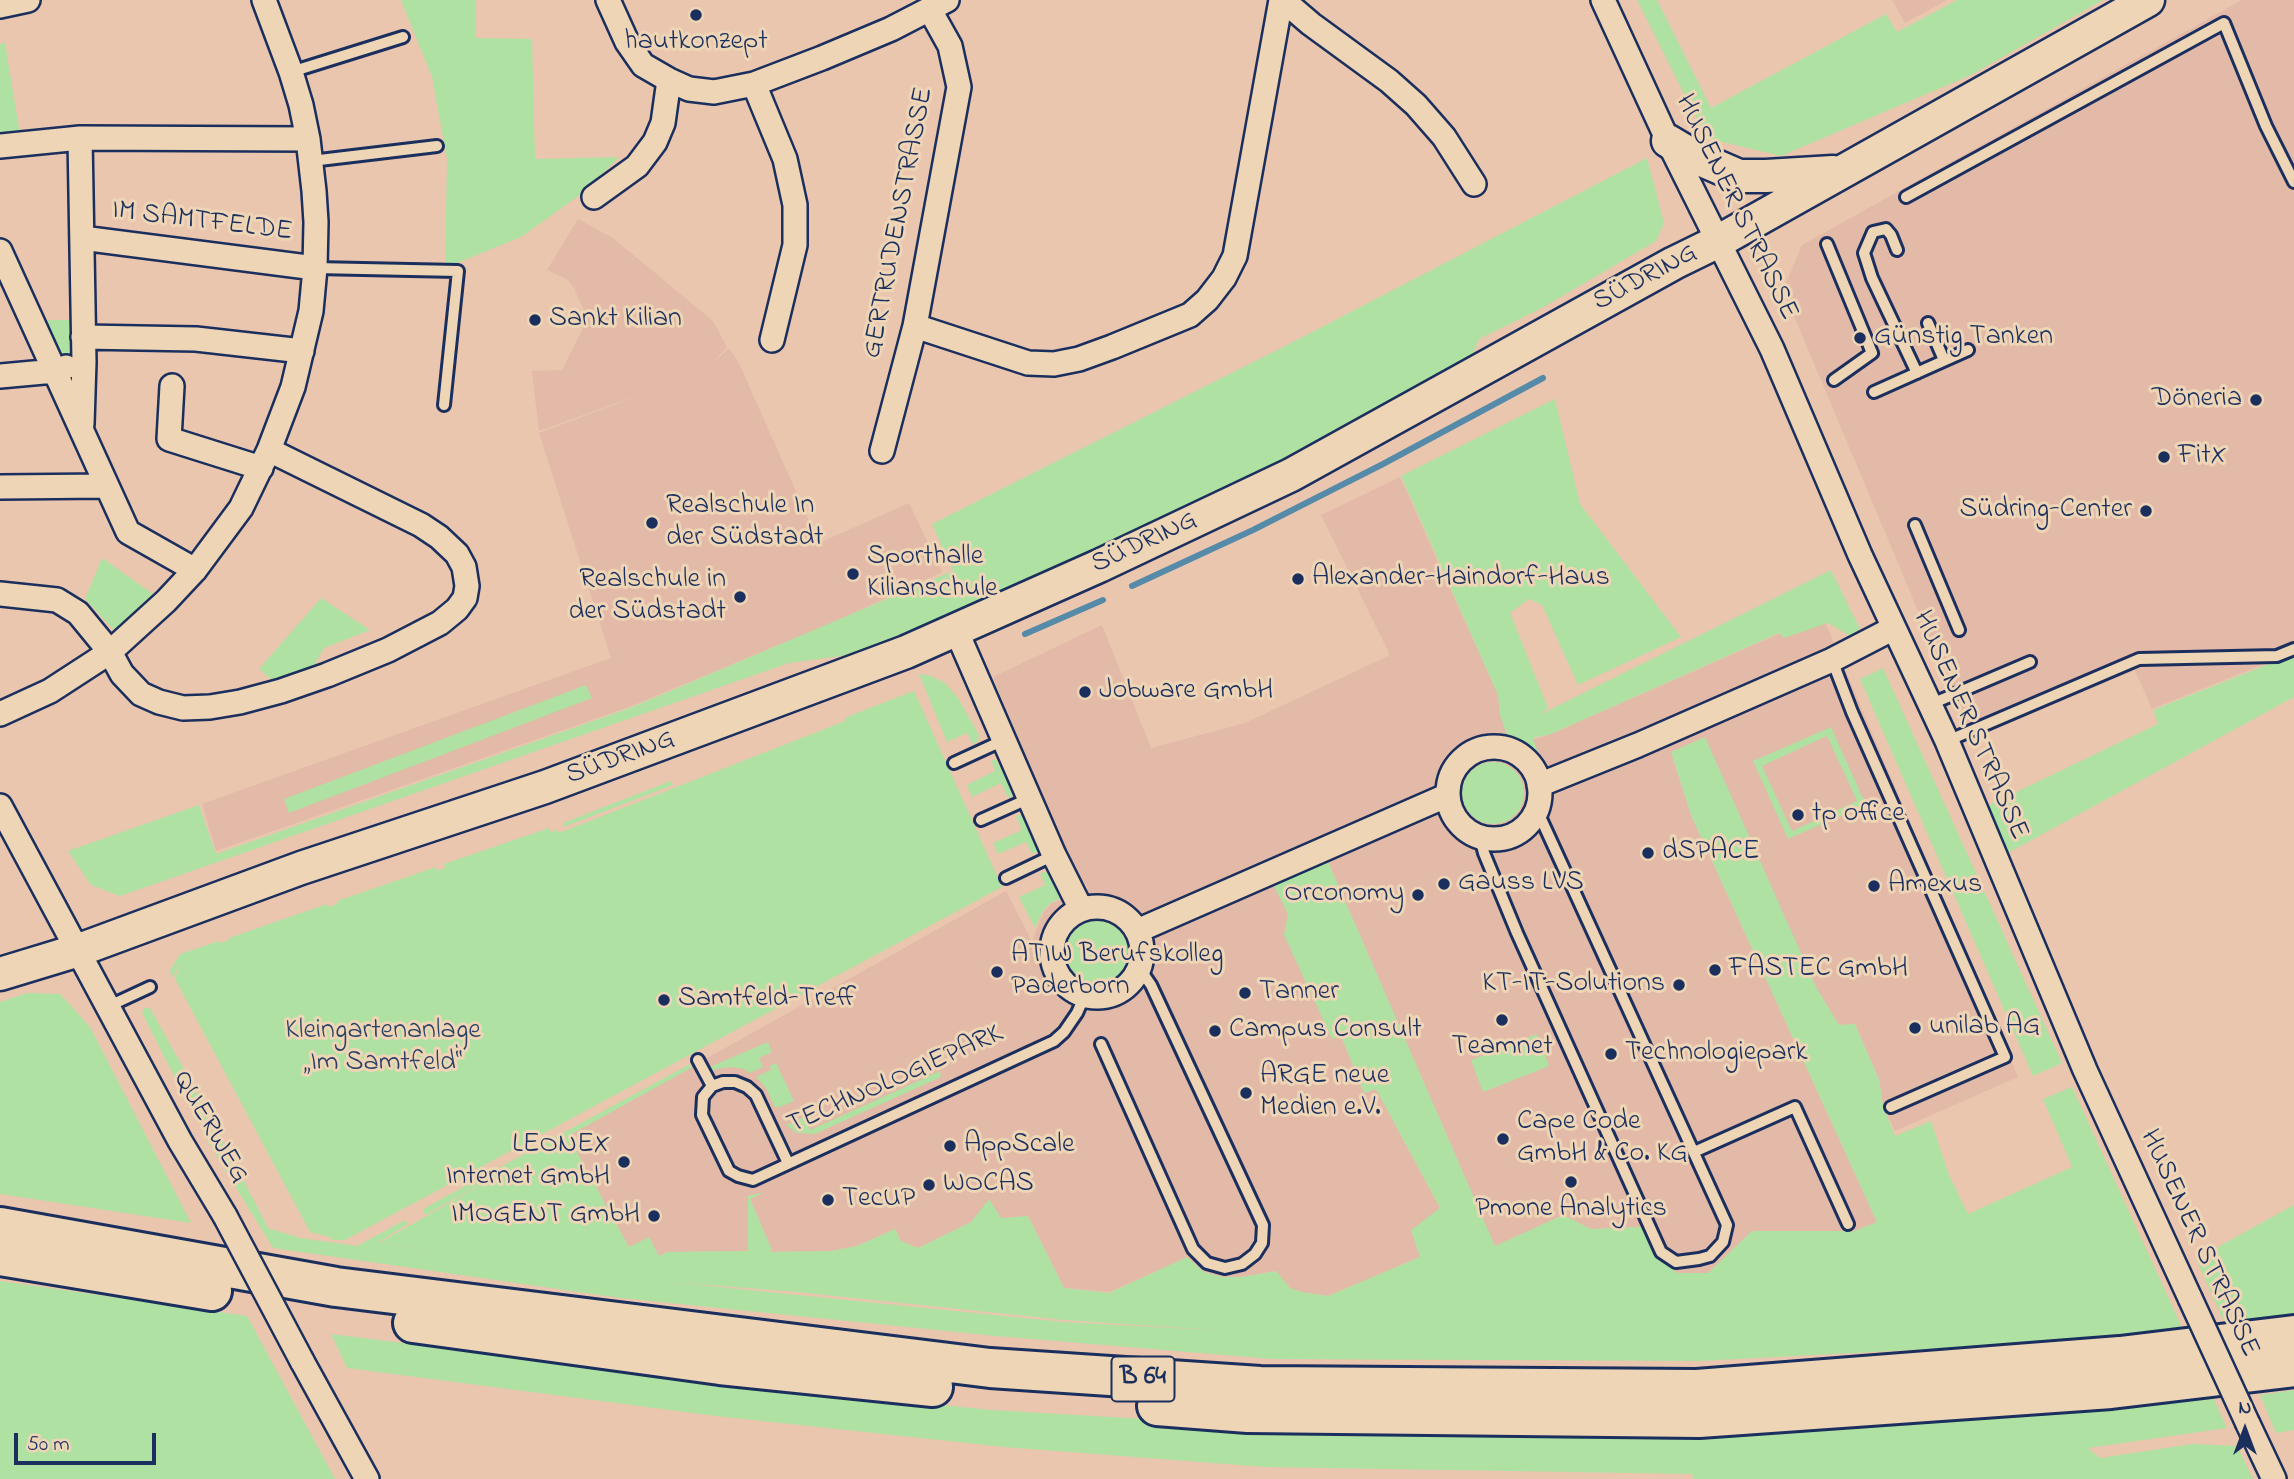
<!DOCTYPE html>
<html>
<head>
<meta charset="utf-8">
<style>
	body { margin:0 }
	#map { position:relative; width:2294px; height:1479px; overflow:hidden; background:#eac6af; font-family:"Indie Flower",sans-serif }
	canvas { display:block }
	.north { position:absolute; left:2210px; top:1395px; width:70px; height:70px; -webkit-text-stroke:5px #eed5b6; paint-order:stroke; rotate:0deg; font-size:19px; font-weight:700; line-height:28px; text-align:center; color:#1b2f5e }
	.north::after { content:''; display:block; margin:auto; width:24px; height:32px; background:#1b2f5e; clip-path:polygon(50% 0,100% 100%,50% 72%,0 100%) }
	.scale { position:absolute; left:14px; top:1433px; width:142px; height:32px; box-sizing:border-box; border:4px solid #1b2f5e; border-top:0; padding-left:9px; font-size:21px; line-height:24px; white-space:nowrap; color:#1b2f5e; -webkit-text-stroke:5px #eed5b6; paint-order:stroke }
</style>
</head>
<body>
<div id="map">
<canvas width="2294" height="1479"></canvas>
<div class="north">N</div>
<div class="scale">50 m</div>
</div>
<script>
const ctx = document.querySelector('canvas').getContext('2d');
ctx.lineJoin = 'round';
function fill(path, color) {
  ctx.fillStyle = color;
  ctx.fill(path, 'evenodd');
}
function poly(rows) {
  const path = new Path2D();
  for (const r of rows) {
    if (r.length === 3) {
      path.moveTo(r[0] + r[2], r[1]);
      path.arc(r[0], r[1], r[2], 0, 2 * Math.PI);
      continue;
    }
    path.moveTo(r[0], r[1]);
    for (let i = 2; i < r.length; i += 2) path.lineTo(r[i], r[i + 1]);
  }
  return path;
}
function strokePath(path, color, width, dash) {
  ctx.strokeStyle = color;
  ctx.lineWidth = width;
  ctx.lineCap = dash ? 'butt' : 'round';
  ctx.setLineDash(dash || []);
  ctx.stroke(path);
}
function drawText(font, color, halo, rows, align = 'center') {
  ctx.font = font + ' "Indie Flower",sans-serif';
  ctx.lineWidth = 6;
  ctx.setLineDash([]);
  ctx.textBaseline = 'middle';
  ctx.strokeStyle = halo;
  ctx.fillStyle = color;
  for (const [text, x, y, turn = 0] of rows) {
    ctx.save();
    ctx.translate(x, y);
    ctx.rotate((+turn || 0) * Math.PI / 180);
    ctx.textAlign = isNaN(turn) ? turn : align;
    if (halo) ctx.strokeText(text, 0, 0);
    ctx.fillText(text, 0, 0);
    ctx.restore();
  }
}
fill(poly([
	[1892,0,1947,0,1905,23],
	[2242,0,2294,0,2294,652,2152,709,2135,670,1972,739,1783,290,1802,245],
	[578,219,613,238,713,321,727,347,710,366,729,348,738,361,819,543,909,503,942,572,834,622,629,707,216,851,202,804,611,658,539,433,656,389,539,431,532,371,562,370,584,326,585,313,574,288,568,280,547,270],
	[1400,477,1498,695,1500,715,1522,743,1551,734,1822,615,2018,1077,1895,1131,1883,1106,1879,1080,1855,1024,1839,1025,1671,752,1691,815,1877,1222,1855,1231,1752,1231,1708,1273,1678,1273,1656,1258,1641,1227,1591,1229,1563,1215,1495,1247,1326,857,1288,914,1332,1039,1341,1036,1364,1093,1376,1089,1440,1208,1420,1257,1328,1296,1302,1292,1290,1288,1276,1271,1242,1277,1223,1277,1204,1272,1187,1258,1109,1292,1064,1288,1028,1216,971,1222,918,1248,901,1241,895,1229,857,1246,831,1251,767,1252,772,1250,750,1199,759,1194,748,1196,748,1251,667,1252,659,1256,629,1247,568,1136,1006,891,1032,941,1043,913,1051,904,1089,888,1075,875,993,677,1102,625,1151,748,1245,723,1390,655,1321,515],
	[1523,802,1519,811,1504,822,1476,819,1469,813,1464,804],
	[1105,922,1114,926,1122,933,1128,951,1127,961,1123,969,1089,982,1073,972]
]), '#e3b9a8');
fill(poly([
	[401,0,476,0,476,38,532,39,535,159,619,157,584,192,521,237,445,268,447,159,432,77],
	[1637,0,1657,0,1711,108,1886,14,1897,32,1957,0,2103,0,1971,75,1781,156,1706,138],
	[5,43,20,134,0,136,0,44],
	[1647,158,1664,223,1656,241,1542,308,1479,339,1470,360,1284,459,958,612,848,655,789,663,120,896,91,885,68,851,199,805,216,854,630,708,953,571,932,524,1293,342],
	[36,320,79,320,80,410],
	[1555,399,1580,504,1681,637,1578,685,1542,605,1529,599,1510,613,1548,708,1539,715,1831,570,1860,629,1850,636,1828,623,1784,638,1779,633,1551,734,1533,738,1540,758,1522,743,1511,740,1507,735,1500,715,1498,695,1401,476],
	[102,558,153,594,114,630,85,599],
	[321,598,370,630,324,648,312,669,272,680,259,669],
	[2294,654,2294,697,2006,854,1985,807,2158,724,2153,710],
	[1883,668,2062,1063,2033,1076,1860,679],
	[919,674,931,676,945,683,958,698,979,735,978,741,973,744,967,733,947,742],
	[586,685,592,698,289,813,284,799],
	[914,691,1002,887,345,1240,332,1240,330,1237,310,1232,175,979,180,963,172,979,170,970,180,954,219,941,220,943,229,940,229,938,327,904,328,907,337,904,337,901,436,867,437,871,445,868,444,864,549,828,551,832,557,830,559,833,845,721,845,718,857,713],
	[1831,727,1866,805,1788,839,1753,761],
	[1827,736,1857,801,1792,831,1762,766],
	[1705,737,1816,987,1839,1025,1855,1024,1879,1080,1883,1106,1895,1136,1931,1121,1949,1175,1968,1214,2072,1167,2082,1190,2043,1099,2072,1087,2184,1332,2105,1340,1699,1361,1272,1359,996,1336,621,1298,273,1248,205,1137,211,1131,218,1130,268,1228,300,1238,357,1246,405,1220,408,1224,379,1242,433,1251,381,1242,505,1171,425,1215,423,1209,690,1064,691,1068,568,1136,629,1247,649,1237,659,1256,667,1252,748,1251,748,1196,765,1192,750,1199,772,1250,770,1252,831,1251,857,1246,895,1229,901,1241,918,1248,971,1222,989,1199,1001,1218,1028,1216,1064,1288,1109,1293,1187,1257,1204,1272,1223,1277,1242,1277,1276,1271,1290,1288,1302,1292,1328,1296,1420,1257,1411,1230,1440,1208,1376,1089,1364,1093,1341,1036,1332,1039,1284,935,1288,914,1272,882,1326,857,1495,1246,1563,1215,1591,1229,1641,1227,1656,1258,1678,1273,1708,1273,1752,1231,1854,1231,1877,1222,1691,815,1671,752],
	[670,1282,797,1292,1064,1320,1228,1331,1064,1322],
	[991,760,996,760,1006,776,1013,795,1008,798,1001,783,972,797,967,785,995,771],
	[1493,793,31],
	[671,781,673,785,564,827,563,823],
	[1022,814,1039,851,1032,854,1026,842,998,854,993,843,1022,830,1016,816],
	[1044,872,1050,872,1061,898,1051,903,1043,911,1035,928,1019,897,1045,885,1040,874],
	[1097,952,31],
	[27,993,60,994,90,1027,191,1223,0,1194,0,1002],
	[144,1008,150,1008,210,1116,205,1120,198,1123,142,1013],
	[1537,1034,1549,1066,1483,1092,1471,1060],
	[768,1042,772,1052,759,1058,763,1067,750,1073,744,1069,731,1067,716,1069,708,1073,705,1069],
	[776,1063,794,1101,780,1107,775,1107,766,1088,756,1077,771,1070,770,1066],
	[940,1071,941,1077,815,1134,797,1133,786,1125,804,1117,810,1130],
	[2294,1205,2294,1313,2225,1324,2196,1259],
	[0,1281,247,1316,335,1479,0,1479],
	[331,1334,712,1382,991,1410,1249,1425,2211,1393,2227,1428,2088,1448,2100,1458,2192,1444,2237,1446,2253,1479,1694,1479,1692,1474,1265,1467,1004,1447,716,1416,347,1368],
	[2294,1390,2294,1430,2276,1433,2260,1395]
]), '#afe1a2');
strokePath(poly([
	[1132,586,1253,530,1383,464,1543,378],
	[1025,634,1103,600]
]), '#558aa8', 6);
const lane = poly([
	[291,72,403,37],
	[311,161,437,146],
	[1906,197,2224,23,2266,126,2294,182],
	[1827,244,1872,353,1834,380],
	[1897,250,1891,235,1886,229,1873,232,1864,253,1872,278,1917,373],
	[315,268,458,271,444,405],
	[1928,323,1944,360],
	[1874,392,1968,350],
	[1915,525,1959,630],
	[1832,660,1852,712,2005,1057,1891,1107],
	[1929,705,2030,662],
	[1947,741,2139,659,2277,656,2294,649],
	[954,763,1004,740],
	[981,820,1030,798],
	[1480,837,1484,853,1517,933,1661,1252,1676,1262,1699,1259,1710,1256,1723,1242,1727,1225,1537,810],
	[1006,878,1054,855],
	[107,1007,150,987],
	[1101,1044,1193,1249,1207,1263,1225,1268,1242,1264,1255,1254,1262,1243,1263,1225,1151,985,1140,969],
	[698,1060,712,1086],
	[1694,1152,1795,1107,1848,1224],
	[788,1163,756,1095,747,1087,735,1082,723,1082,712,1086,703,1097,702,1115,729,1171,738,1176,753,1180,1054,1041,1064,1032,1077,1013,1085,995]
]);
const street = poly([
	[608,0,627,42,643,65,669,80,689,89,714,92,754,84,822,58,891,29,947,0],
	[1283,0,1311,24,1389,81,1416,105,1444,137,1474,184],
	[1603,0,1668,141,1772,349,1860,555,1947,741,2085,1070,2190,1298],
	[0,6,28,0],
	[754,84,785,159,795,205,795,245,772,340],
	[80,138,84,362,82,424],
	[0,146,80,138,308,139],
	[594,197,637,166,655,142,663,123,669,80],
	[82,238,315,268],
	[0,251,128,532,195,570],
	[915,326,1028,363,1054,364,1079,359,1112,347,1190,315,1207,300,1224,278,1235,256,1281,0],
	[83,337,196,339,302,351],
	[0,376,55,371,66,367],
	[172,386,169,439,261,468],
	[882,451,915,326,959,87,950,46,930,10],
	[0,487,106,486],
	[0,594,57,600,78,613,110,652,122,674,141,694,159,702,183,708,210,707,240,702,281,691,327,675,388,650,440,623,457,609,465,598,467,586,464,567,457,554,439,537,421,525,269,450],
	[956,630,1054,855,1081,909],
	[0,714,50,691,110,652,166,601,195,570,241,508,269,450,293,387,311,311,315,268,316,222,314,191,308,139,301,105,291,72,264,0],
	[1494,793,46],
	[1539,785,1638,745,1832,660,1894,628],
	[0,806,180,1141,225,1216],
	[1097,952,45],
	[1137,931,1448,795],
	[302,1361,367,1479],
	[2248,1424,2274,1479]
]);
const secondary = poly([
	[1668,141,1695,157,1739,176,1766,176,1833,172],
	[0,974,79,950,301,868,545,787,906,652,1099,566,1291,475,1674,263,1719,241,2148,0]
]);
const highway = poly([
	[0,1227,336,1287,990,1368,1260,1386,1697,1389,2120,1356,2294,1335],
	[0,1256,212,1291],
	[413,1323,720,1365,933,1387],
	[1157,1406,1248,1413,1699,1418,2111,1389,2294,1367]
]);
strokePath(lane, '#1b2f5e', 16);
strokePath(street, '#1b2f5e', 28);
strokePath(secondary, '#1b2f5e', 37);
strokePath(highway, '#1b2f5e', 44);
strokePath(lane, '#eed5b6', 10);
strokePath(street, '#eed5b6', 23);
strokePath(secondary, '#eed5b6', 32);
strokePath(highway, '#eed5b6', 38);
const streetBridge = poly([
	[225,1216,302,1361],
	[2190,1298,2248,1424]
]);
strokePath(streetBridge, '#1b2f5e', 28, []);
strokePath(streetBridge, '#eed5b6', 23);
for (const [x, y, r, color] of [
	[696,15,7,"#1b2f5e"],
	[535,320,7,"#1b2f5e"],
	[1860,338,7,"#1b2f5e"],
	[2256,400,7,"#1b2f5e"],
	[2164,457,7,"#1b2f5e"],
	[2146,511,7,"#1b2f5e"],
	[652,523,7,"#1b2f5e"],
	[853,574,7,"#1b2f5e"],
	[1298,579,7,"#1b2f5e"],
	[740,597,7,"#1b2f5e"],
	[1085,692,7,"#1b2f5e"],
	[1798,815,7,"#1b2f5e"],
	[1648,853,7,"#1b2f5e"],
	[1444,884,7,"#1b2f5e"],
	[1874,886,7,"#1b2f5e"],
	[1418,895,7,"#1b2f5e"],
	[1715,970,7,"#1b2f5e"],
	[997,972,7,"#1b2f5e"],
	[1679,985,7,"#1b2f5e"],
	[1245,993,7,"#1b2f5e"],
	[664,1000,7,"#1b2f5e"],
	[1502,1020,7,"#1b2f5e"],
	[1915,1028,7,"#1b2f5e"],
	[1215,1031,7,"#1b2f5e"],
	[1611,1054,7,"#1b2f5e"],
	[1246,1093,7,"#1b2f5e"],
	[1503,1139,7,"#1b2f5e"],
	[950,1146,7,"#1b2f5e"],
	[624,1162,7,"#1b2f5e"],
	[1571,1182,7,"#1b2f5e"],
	[929,1185,7,"#1b2f5e"],
	[828,1200,7,"#1b2f5e"],
	[654,1216,7,"#1b2f5e"]
]) {
  const dot = new Path2D();
  dot.arc(x, y, r, 0, 2 * Math.PI);
  ctx.fillStyle = color;
  ctx.fill(dot);
  strokePath(dot, '#eed5b6', 2.5);
}
for (const [x, y, w] of [
	[1143,1379,63]
]) {
  const box = new Path2D();
  box.roundRect(x - w / 2, y - 22.5, w, 45, 5);
  ctx.fillStyle = '#eed5b6';
  ctx.fill(box);
  strokePath(box, '#1b2f5e', 2);
}
drawText('bold 26px', '#1b2f5e', null, [
	["B 64",1143,1379]
]);
drawText('28px', '#1b2f5e', '#eed5b6', [
	["hautkonzept",696,43,"center"],
	["Sankt Kilian",549,320],
	["Günstig Tanken",1874,338],
	["Döneria",2242,400,"right"],
	["FitX",2178,457],
	["Realschule In",666,507],
	["der Südstadt",666,539],
	["Südring-Center",2132,511,"right"],
	["Sporthalle",867,558],
	["Kilianschule",867,590],
	["Alexander-Haindorf-Haus",1312,579],
	["Realschule in",726,581,"right"],
	["der Südstadt",726,613,"right"],
	["Jobware GmbH",1099,692],
	["tp office",1812,815],
	["dSPACE",1662,853],
	["Gauss LVS",1458,884],
	["Amexus",1888,886],
	["Orconomy",1404,895,"right"],
	["ATIW Berufskolleg",1011,956],
	["Paderborn",1011,988],
	["FASTEC GmbH",1729,970],
	["KT-IT-Solutions",1665,985,"right"],
	["Tanner",1259,993],
	["Samtfeld-Treff",678,1000],
	["unilab AG",1929,1028],
	["Campus Consult",1229,1031],
	["Teamnet",1502,1048,"center"],
	["Technologiepark",1625,1054],
	["ARGE neue",1260,1077],
	["Medien e.V.",1260,1109],
	["Cape Code",1517,1123],
	["GmbH & Co. KG",1517,1155],
	["LEONEX",610,1146,"right"],
	["Internet GmbH",610,1178,"right"],
	["AppScale",964,1146],
	["WOCAS",943,1185],
	["TecUP",842,1200],
	["Pmone Analytics",1571,1210,"center"],
	["IMOGENT GmbH",640,1216,"right"]
], 'left');
drawText('28px', '#1b2f5e', '#eed5b6', [
	["HUSENER STRASSE",1735,208,64],
	["IM SAMTFELDE",202,223,7],
	["GERTRUDENSTRASSE",900,223,-79],
	["SÜDRING",1646,279,-28],
	["SÜDRING",1145,544,-25],
	["HUSENER STRASSE",1969,726,66],
	["SÜDRING",621,759,-20],
	["TECHNOLOGIEPARK",896,1081,-24],
	["QUERWEG",209,1128,60],
	["HUSENER STRASSE",2198,1244,65]
]);
drawText('28px', '#2a4165', '#eed5b6', [
	["Kleingartenanlage",383,1032],
	["„Im Samtfeld“",383,1064]
]);
</script>
</body>
</html>
